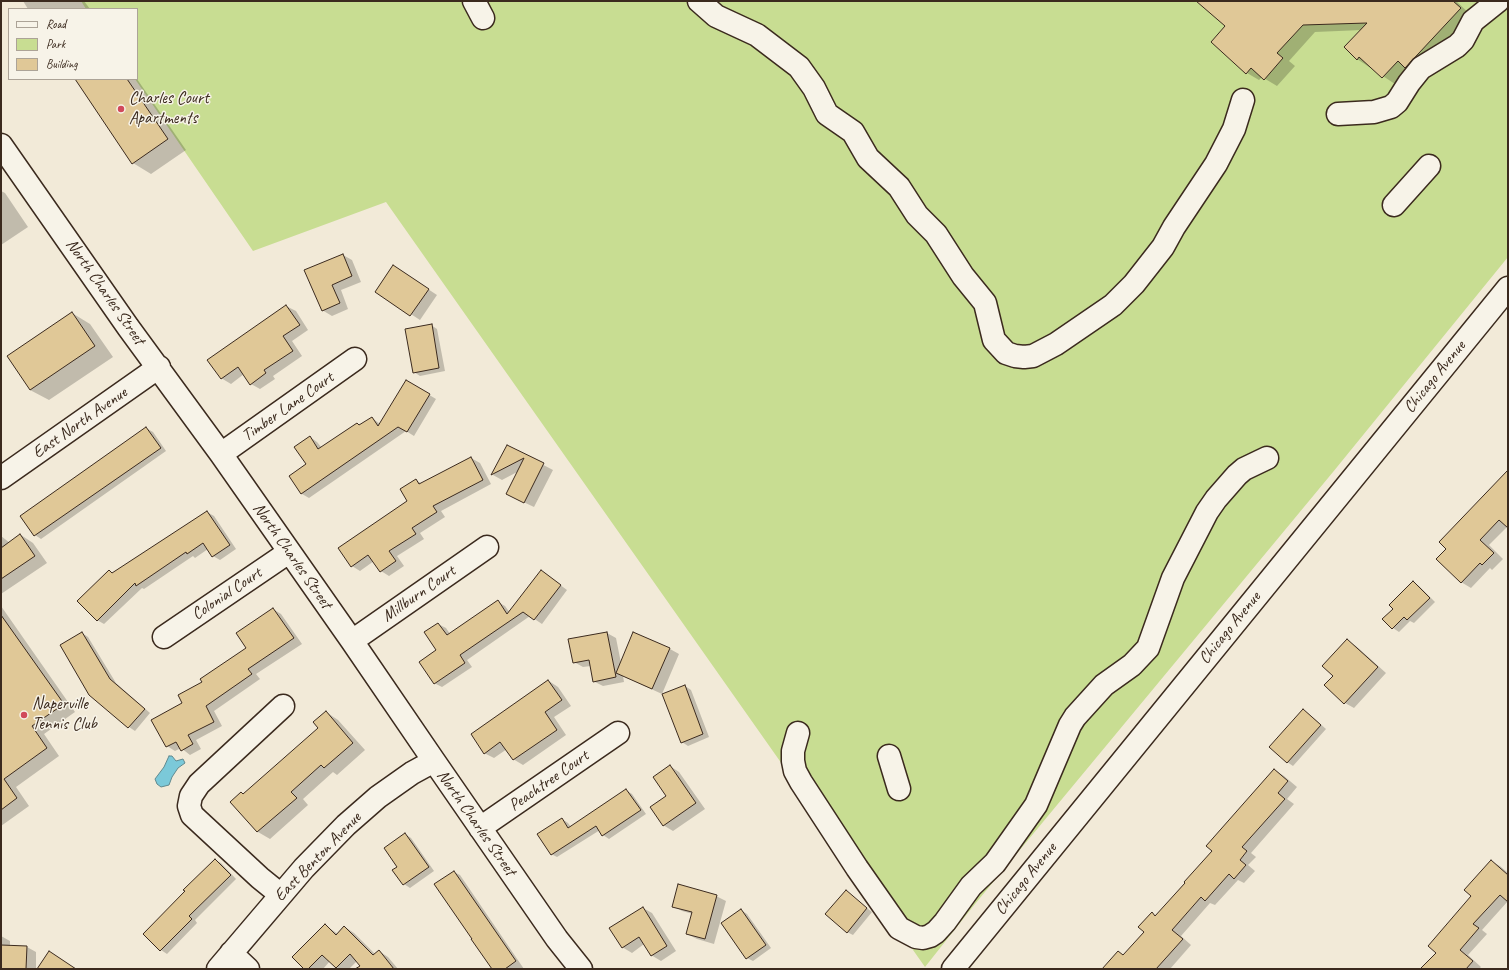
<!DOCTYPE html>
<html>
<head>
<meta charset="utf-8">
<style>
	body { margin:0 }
	#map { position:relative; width:1509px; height:970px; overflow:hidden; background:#f2ead8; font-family:Caveat,sans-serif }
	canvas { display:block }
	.frame { position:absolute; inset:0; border:2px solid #3b2a1e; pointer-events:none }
	.legend { position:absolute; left:8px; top:8px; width:130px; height:72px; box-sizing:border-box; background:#f7f3e8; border:1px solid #aca397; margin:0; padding:5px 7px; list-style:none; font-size:12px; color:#3b2a1e }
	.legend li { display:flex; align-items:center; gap:8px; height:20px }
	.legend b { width:20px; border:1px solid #aca397 }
</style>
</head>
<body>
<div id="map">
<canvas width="1509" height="970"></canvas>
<div class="frame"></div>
<ul class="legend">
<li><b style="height:5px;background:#f7f3e8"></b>Road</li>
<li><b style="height:11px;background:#c8dd92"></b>Park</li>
<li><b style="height:11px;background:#e0c897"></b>Building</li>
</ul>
</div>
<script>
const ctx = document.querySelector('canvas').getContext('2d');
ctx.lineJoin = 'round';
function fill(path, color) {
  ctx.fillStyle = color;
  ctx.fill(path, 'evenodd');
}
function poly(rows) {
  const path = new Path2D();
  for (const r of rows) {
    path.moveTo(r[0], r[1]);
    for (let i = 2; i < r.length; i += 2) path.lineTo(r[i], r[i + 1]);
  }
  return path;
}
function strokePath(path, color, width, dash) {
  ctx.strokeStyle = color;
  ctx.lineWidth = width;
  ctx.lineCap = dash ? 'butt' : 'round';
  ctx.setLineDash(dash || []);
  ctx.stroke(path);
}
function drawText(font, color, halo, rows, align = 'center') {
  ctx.font = font + ' Caveat,sans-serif';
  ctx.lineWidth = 3;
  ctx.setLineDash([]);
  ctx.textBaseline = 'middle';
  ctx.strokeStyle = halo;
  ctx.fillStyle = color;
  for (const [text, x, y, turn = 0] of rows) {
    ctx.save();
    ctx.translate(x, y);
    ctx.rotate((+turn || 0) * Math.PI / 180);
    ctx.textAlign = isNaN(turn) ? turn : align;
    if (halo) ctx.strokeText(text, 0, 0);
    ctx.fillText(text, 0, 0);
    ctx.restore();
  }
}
fill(poly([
	[81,1,1508,1,1508,257,1333,472,975,904,925,967,386,202,253,251,135,79,137,79,137,9,86,9]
]), '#c8dd92');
const water = poly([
	[169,756,172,756,176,761,183,759,185,763,178,768,172,777,169,785,161,787,157,784,155,779,164,767,169,756]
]);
fill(water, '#7bc9d9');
strokePath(water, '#61898e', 1);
fill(poly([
	[23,1,84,1,90,9,28,9],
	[1198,1,1456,1,1472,16,1418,74,1410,69,1395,84,1357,59,1362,30,1315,32,1289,61,1295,66,1277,86,1262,77,1259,80,1247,73,1226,26],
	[76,79,137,79,186,150,151,174,133,163],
	[1,191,5,193,28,227,1,245],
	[343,255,352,260,361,282,341,290,348,309,332,316,322,310],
	[402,272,437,295,420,320,377,292],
	[286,306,296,311,308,330,292,341,302,356,273,376,275,379,260,389,251,384,244,374,231,384,221,378],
	[72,313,90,324,113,357,49,400,30,390],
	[431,325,437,329,445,371,420,376,414,372],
	[406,381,436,399,414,436,406,431,309,498,302,494,290,476,308,465,310,437,317,442,322,448,357,424,361,426,372,418,380,424],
	[146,428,153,432,166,451,41,539,35,535],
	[507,446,553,470,534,507,517,499,519,471,502,480,493,475],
	[471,458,480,463,491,484,441,511,445,517,420,533,424,539,397,556,404,566,389,576,381,571,374,561,360,571,352,566,409,501,416,480,422,484],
	[1508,472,1508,526,1489,545,1503,559,1492,570,1490,568,1471,588,1461,582,1447,549],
	[207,512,214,516,236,549,220,560,213,556,208,549,195,558,193,556,144,589,142,588,104,624,97,620,109,571,113,573],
	[21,535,33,543,47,563,1,594,1,536,10,543],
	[548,576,567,590,542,624,530,616,467,660,472,667,442,687,434,683,438,650,438,624,446,628,450,634,498,602,505,606,510,613],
	[1413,582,1419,586,1435,602,1414,623,1410,621,1399,632,1393,628,1394,609],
	[1,606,75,712,44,734,59,756,16,787,29,806,1,826],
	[273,609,281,614,302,644,256,674,260,679,214,711,222,726,196,740,201,749,190,755,181,748,175,751,167,746,184,703,204,682,247,648],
	[82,633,88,637,116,683,150,713,135,731,129,727,90,695],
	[607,633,616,638,621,663,670,649,679,654,662,694,623,676,624,682,603,686,593,681,591,666,583,667,574,662],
	[1347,640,1356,646,1386,673,1354,708,1345,703,1334,675],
	[549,681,558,687,571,706,554,717,566,735,523,765,513,759,507,749,494,758,484,753],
	[685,686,691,690,709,737,688,746,682,742],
	[1303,710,1309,714,1326,729,1293,766,1287,762],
	[326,712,338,720,365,750,337,775,333,772,303,799,308,805,270,839,258,832,231,802,244,795,320,728],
	[670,766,679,772,705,809,673,831,663,825],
	[1275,770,1284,776,1297,787,1287,799,1294,804,1251,853,1256,857,1248,865,1255,871,1244,883,1238,880,1215,905,1210,903,1181,936,1191,945,1170,969,1103,969,1118,952,1124,955,1145,931,1152,914,1156,916,1213,851],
	[626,790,632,794,646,814,609,839,603,835,600,830,557,857,551,854,562,819,568,823,571,827],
	[405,834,411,838,434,871,410,888,404,884,398,867],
	[215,860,221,863,236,879,195,920,197,923,167,954,161,950,144,934],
	[1491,861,1500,866,1508,873,1508,901,1482,930,1487,934,1468,955,1481,967,1479,969,1421,969,1437,953,1472,896],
	[454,872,460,875,524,969,493,969],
	[846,892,872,912,853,935,847,932],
	[716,896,726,901,714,944,697,939,687,934,693,914,682,911,673,906],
	[643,908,652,913,676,951,661,961,651,955,644,944,632,953,622,947],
	[741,910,747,914,771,948,753,961,747,958],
	[325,925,338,934,345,927,354,933,375,954,379,951,388,957,398,969,364,969,357,961,349,969,339,969,330,961,323,969,305,969],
	[1,936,10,941,10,947,27,947,36,952,36,969,1,969]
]), '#0003');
const building = poly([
	[1196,1,1453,1,1461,8,1405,68,1398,61,1382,78,1359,57,1357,60,1344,47,1367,23,1303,25,1277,53,1283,58,1264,80,1251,68,1246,74,1211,42,1225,26,1196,1],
	[75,79,127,79,168,139,132,164,75,79],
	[343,254,352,276,332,285,340,303,322,311,304,270,343,254],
	[393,265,429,289,410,316,375,292,393,265],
	[286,305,300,325,283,336,293,351,264,370,266,373,250,385,238,367,221,379,207,360,286,305],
	[72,312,95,346,30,390,7,356,72,312],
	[432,324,439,368,413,373,405,329,432,324],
	[406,380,430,394,407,432,398,427,301,494,289,476,306,464,294,447,310,436,318,449,357,423,359,425,372,417,378,426,406,380],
	[146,427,161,448,34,536,20,516,146,427],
	[507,445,544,463,524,503,506,494,524,458,491,475,507,445],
	[471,457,483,480,433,506,437,512,412,528,416,534,389,551,396,561,380,572,368,555,351,567,338,548,407,501,400,489,416,479,419,484,471,457],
	[1508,470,1508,528,1499,520,1480,540,1494,553,1482,565,1480,563,1461,583,1436,559,1446,549,1439,542,1508,470],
	[207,511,230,545,212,557,203,543,187,554,186,552,136,586,135,583,97,621,77,601,109,570,112,573,207,511],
	[20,534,35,556,1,579,1,548,20,534],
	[541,570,561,585,534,620,523,612,460,655,465,663,434,684,419,662,436,650,424,632,438,623,447,635,498,600,507,614,541,570],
	[1413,581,1430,598,1407,620,1404,617,1392,629,1382,619,1393,609,1389,605,1413,581],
	[273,608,294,638,248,669,252,674,206,706,214,722,188,735,193,744,181,751,176,742,166,747,151,720,182,703,178,695,202,682,200,679,246,648,236,633,273,608],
	[1,615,64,704,32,726,47,748,4,779,17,798,1,810,1,615],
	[82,632,110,679,145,709,128,728,89,695,60,645,82,632],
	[607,632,616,677,593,682,589,660,573,663,568,639,607,632],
	[633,632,670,648,652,689,616,673,633,632],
	[1347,639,1378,667,1344,704,1324,685,1333,676,1322,666,1347,639],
	[548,680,562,700,545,712,557,730,513,760,500,742,484,754,471,734,548,680],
	[685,685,703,734,681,743,662,694,685,685],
	[1303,709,1321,725,1287,763,1269,747,1303,709],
	[326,711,353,743,324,768,321,765,291,792,297,798,257,832,230,802,241,792,243,794,318,728,313,722,326,711],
	[670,765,696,803,663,826,650,807,666,796,653,777,670,765],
	[1274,769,1288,781,1278,793,1285,799,1242,847,1247,851,1240,860,1246,865,1234,879,1229,874,1205,901,1201,897,1172,930,1183,939,1156,969,1102,969,1118,951,1123,955,1144,932,1138,927,1152,912,1155,916,1185,883,1184,882,1212,851,1206,846,1274,769],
	[626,789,641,810,602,836,596,826,551,855,537,834,562,818,568,828,626,789],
	[405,833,429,867,403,885,392,870,397,867,384,848,405,833],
	[215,859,231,875,189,916,192,919,160,951,143,934,185,891,183,890,215,859],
	[1491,860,1508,875,1508,902,1500,895,1473,924,1479,928,1460,950,1473,961,1466,969,1420,969,1436,953,1428,946,1471,896,1464,890,1491,860],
	[454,871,516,961,505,969,492,969,471,939,472,939,434,884,454,871],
	[678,884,717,895,705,939,686,934,692,912,672,907,678,884],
	[846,890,867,908,847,933,825,914,846,890],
	[643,907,667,946,651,956,639,937,622,948,609,928,643,907],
	[741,909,766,945,746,959,721,923,741,909],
	[325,924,336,935,344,926,373,955,379,950,394,969,355,969,360,966,350,954,336,968,322,955,308,969,304,969,292,957,325,924],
	[1,945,27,946,26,969,1,969,1,945],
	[49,951,76,969,37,969,49,951]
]);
fill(building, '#e0c897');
strokePath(building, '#3b2a1e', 1);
const minor = poly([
	[474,1,483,18],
	[699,1,716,16,757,35,799,67,814,88,827,114,853,132,868,158,899,187,917,215,936,234,963,276,985,303,994,340,1006,353,1015,356,1024,357,1033,356,1056,344,1113,305,1134,284,1163,247,1174,227,1216,164,1234,129,1243,100],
	[1338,114,1374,112,1391,107,1397,102,1409,83,1421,68,1457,46,1463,40,1473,21,1498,1],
	[1,145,128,327,221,454,352,641,434,761,557,939,581,969],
	[1394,205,1429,166],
	[221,454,355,359],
	[1,478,159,367],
	[164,637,289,552],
	[352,641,487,547],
	[798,733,793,751,793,761,795,771,801,782,857,868,899,928,916,937,923,938,930,936,936,932,945,922,971,886,995,863,1036,805,1070,725,1075,717,1104,685,1132,665,1148,648,1173,578,1207,512,1216,499,1237,475,1244,469,1267,458],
	[889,756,899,789],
	[480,828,618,733],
	[281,895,260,878,192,815,189,806,191,796,199,784,283,706],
	[231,953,248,969],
	[218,969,304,868,346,825,378,797,412,773,434,761]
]);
const major = poly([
	[953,969,1508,288]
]);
strokePath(minor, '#3b2a1e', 25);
strokePath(major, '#3b2a1e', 25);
strokePath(minor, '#f7f3e8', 22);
strokePath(major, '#f7f3e8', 22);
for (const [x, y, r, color] of [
	[121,109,4,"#d1495b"],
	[24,715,4,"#d1495b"]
]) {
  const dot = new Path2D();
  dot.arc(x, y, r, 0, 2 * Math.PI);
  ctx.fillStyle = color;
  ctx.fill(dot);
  strokePath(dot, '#f7f3e8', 1.5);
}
drawText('17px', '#3b2a1e', '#f7f3e8', [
	["Charles Court",129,99],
	["Apartments",129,119],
	["Naperville",32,705],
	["Tennis Club",32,725]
], 'left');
drawText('17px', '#3b2a1e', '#f7f3e8', [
	["North Charles Street",105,292,55],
	["Chicago Avenue",1435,377,-51],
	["Timber Lane Court",288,407,-35],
	["East North Avenue",80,423,-35],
	["North Charles Street",292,556,55],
	["Colonial Court",227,594,-34],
	["Millburn Court",419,594,-35],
	["Chicago Avenue",1230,628,-51],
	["Peachtree Court",549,781,-35],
	["North Charles Street",476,823,55],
	["East Benton Avenue",318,857,-46],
	["Chicago Avenue",1026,879,-51]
]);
</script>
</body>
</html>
